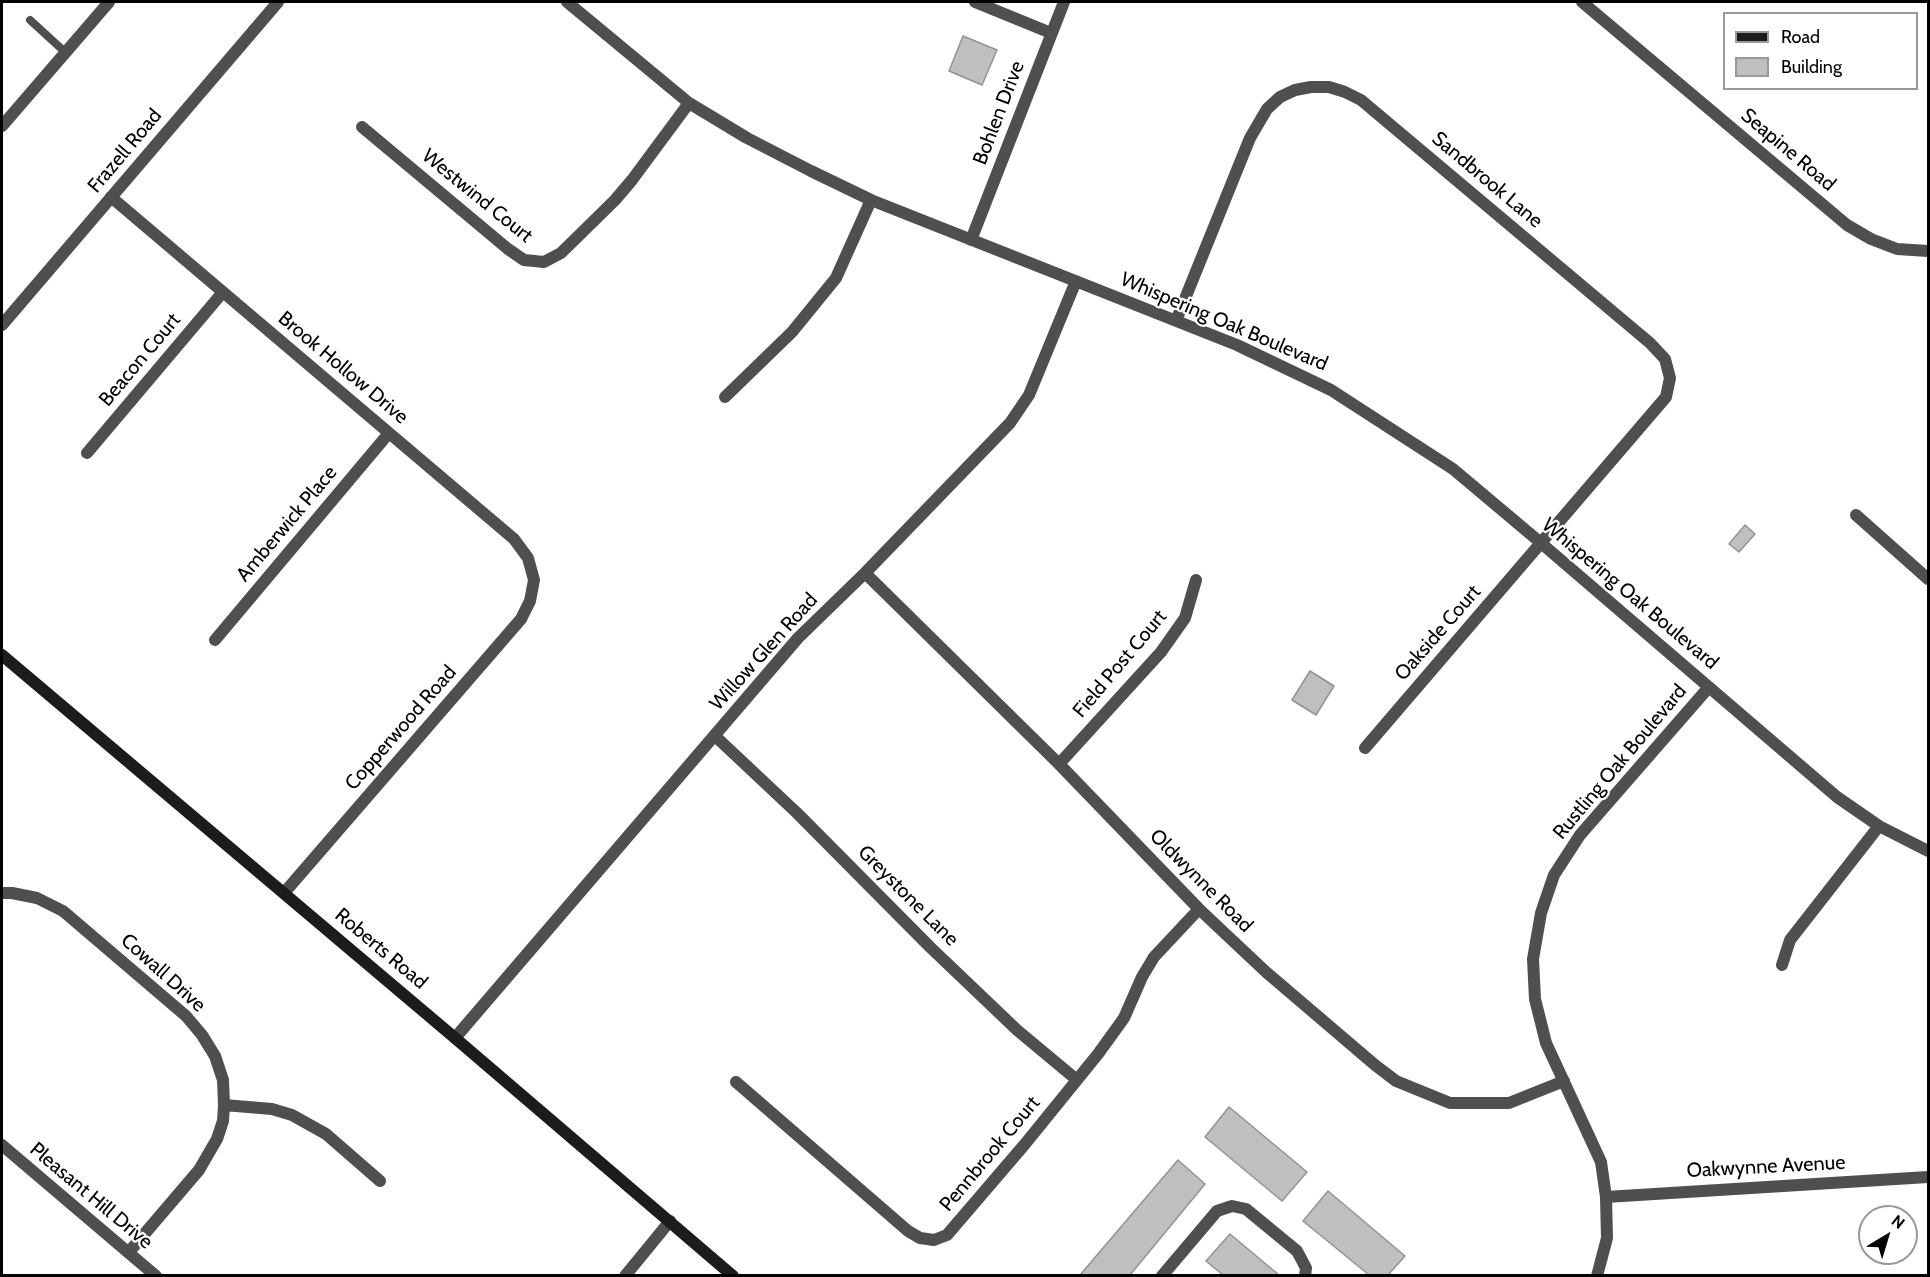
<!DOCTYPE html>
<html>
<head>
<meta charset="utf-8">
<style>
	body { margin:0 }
	#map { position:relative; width:1930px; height:1277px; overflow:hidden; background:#fff; font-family:Cabin,sans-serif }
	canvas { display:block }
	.frame { position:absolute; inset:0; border:3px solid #000; pointer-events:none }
	.legend { position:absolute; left:1723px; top:12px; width:195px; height:78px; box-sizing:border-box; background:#fff; border:2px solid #999; margin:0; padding:8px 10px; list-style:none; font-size:18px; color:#000 }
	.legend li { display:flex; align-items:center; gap:12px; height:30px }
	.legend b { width:30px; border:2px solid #999 }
	.north { position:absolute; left:1858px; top:1205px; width:60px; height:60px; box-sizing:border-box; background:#fff; border:2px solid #999; border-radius:50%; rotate:38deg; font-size:16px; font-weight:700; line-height:24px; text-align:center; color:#000 }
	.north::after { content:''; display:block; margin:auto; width:21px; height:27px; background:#000; clip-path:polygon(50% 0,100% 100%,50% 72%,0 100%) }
</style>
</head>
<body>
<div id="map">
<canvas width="1930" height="1277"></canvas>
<div class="frame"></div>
<ul class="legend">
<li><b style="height:8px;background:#1c1c1c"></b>Road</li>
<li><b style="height:16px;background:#bfbfbf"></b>Building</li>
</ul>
<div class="north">N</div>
</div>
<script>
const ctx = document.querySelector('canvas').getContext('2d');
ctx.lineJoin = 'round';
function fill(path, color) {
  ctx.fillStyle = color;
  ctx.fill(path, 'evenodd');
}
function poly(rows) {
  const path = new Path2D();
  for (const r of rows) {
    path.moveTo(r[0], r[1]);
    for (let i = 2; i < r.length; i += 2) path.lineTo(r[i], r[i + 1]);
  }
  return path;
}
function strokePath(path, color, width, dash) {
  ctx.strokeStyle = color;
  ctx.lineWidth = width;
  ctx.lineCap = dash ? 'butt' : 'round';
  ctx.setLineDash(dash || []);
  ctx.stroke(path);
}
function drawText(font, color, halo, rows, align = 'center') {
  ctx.font = font + ' Cabin,sans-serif';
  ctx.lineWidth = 4.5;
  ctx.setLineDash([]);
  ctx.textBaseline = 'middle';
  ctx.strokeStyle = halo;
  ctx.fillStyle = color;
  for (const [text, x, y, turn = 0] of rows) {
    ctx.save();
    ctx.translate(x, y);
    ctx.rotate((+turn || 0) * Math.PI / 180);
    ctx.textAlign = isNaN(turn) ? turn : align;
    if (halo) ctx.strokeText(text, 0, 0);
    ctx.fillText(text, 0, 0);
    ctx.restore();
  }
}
const building = poly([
	[963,36,997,50,982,85,949,71,963,36],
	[1745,525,1755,534,1739,552,1729,544,1745,525],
	[1310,671,1334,686,1316,715,1292,700,1310,671],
	[1229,1107,1307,1172,1282,1201,1205,1137,1229,1107],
	[1178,1160,1205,1184,1130,1275,1080,1275,1178,1160],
	[1328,1191,1405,1256,1388,1275,1369,1275,1303,1221,1328,1191],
	[1230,1234,1279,1275,1223,1275,1206,1261,1230,1234]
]);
fill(building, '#bfbfbf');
strokePath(building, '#939393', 1.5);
strokePath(poly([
	[30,20,65,52]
]), '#4f4f4f', 8);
strokePath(poly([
	[567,2,689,103,747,138,811,171,871,200,1237,345,1331,390,1453,469,1541,543,1837,797,1879,826,1928,851],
	[975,2,1051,33],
	[1582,2,1847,225,1871,239,1897,249,1928,251],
	[2,126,109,2],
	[362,127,508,249,524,260,544,262,561,253,615,200,632,180,689,103],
	[111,197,514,539,528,558,534,580,530,601,521,619,284,893],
	[971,240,1064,2],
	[1176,321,1250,138,1267,109,1280,97,1295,90,1311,87,1329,87,1345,92,1361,100,1650,343,1665,359,1670,378,1666,397,1365,748],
	[725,397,792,332,836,278,871,200],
	[87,453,223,292],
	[1856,515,1928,579],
	[865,573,1059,764,1199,909,1266,972,1375,1065,1396,1081,1450,1103,1509,1103,1564,1081],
	[215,640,389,433],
	[715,736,797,813,930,947,1017,1030,1077,1080],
	[1059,764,1161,652,1185,618,1196,580],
	[2,893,12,893,37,898,63,911,186,1016,202,1035,215,1056,223,1080,224,1105,223,1121,217,1139,199,1170,129,1252],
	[1782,965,1790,940,1879,826],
	[455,1038,798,638,865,573,1010,423,1029,395,1076,281],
	[736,1082,908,1231,920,1238,934,1240,947,1235,1025,1144,1098,1054,1124,1018,1142,977,1154,957,1199,909],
	[224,1105,272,1109,292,1115,326,1134,380,1181],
	[2,1145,156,1276],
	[1606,1197,1928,1177],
	[625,1276,670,1221],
	[1162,1276,1217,1211,1232,1206,1246,1209,1297,1251,1306,1268,1305,1276],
	[1597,1276,1607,1238,1606,1197,1601,1162,1546,1043,1535,999,1533,959,1541,913,1554,875,1580,835,1709,687]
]), '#4f4f4f', 12);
strokePath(poly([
	[2,325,278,2]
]), '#4f4f4f', 12);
strokePath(poly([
	[2,655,455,1038,733,1276]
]), '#1c1c1c', 12);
drawText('20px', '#000', '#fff', [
	["Bohlen Drive",999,113,-69],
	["Seapine Road",1788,150,40],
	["Frazell Road",125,151,-50],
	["Sandbrook Lane",1487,180,40],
	["Westwind Court",477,196,39],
	["Whispering Oak Boulevard",1224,322,23],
	["Beacon Court",140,360,-50],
	["Brook Hollow Drive",343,368,40],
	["Amberwick Place",287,524,-50],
	["Whispering Oak Boulevard",1630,594,40],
	["Oakside Court",1438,633,-49],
	["Willow Glen Road",764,652,-48],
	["Field Post Court",1120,664,-50],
	["Copperwood Road",401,728,-49],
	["Rustling Oak Boulevard",1620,762,-50],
	["Oldwynne Road",1201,881,45],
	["Greystone Lane",908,896,45],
	["Roberts Road",381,949,40],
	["Cowall Drive",163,973,42],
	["Pennbrook Court",990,1154,-50],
	["Oakwynne Avenue",1766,1167,-3],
	["Pleasant Hill Drive",91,1196,40]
]);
</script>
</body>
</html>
